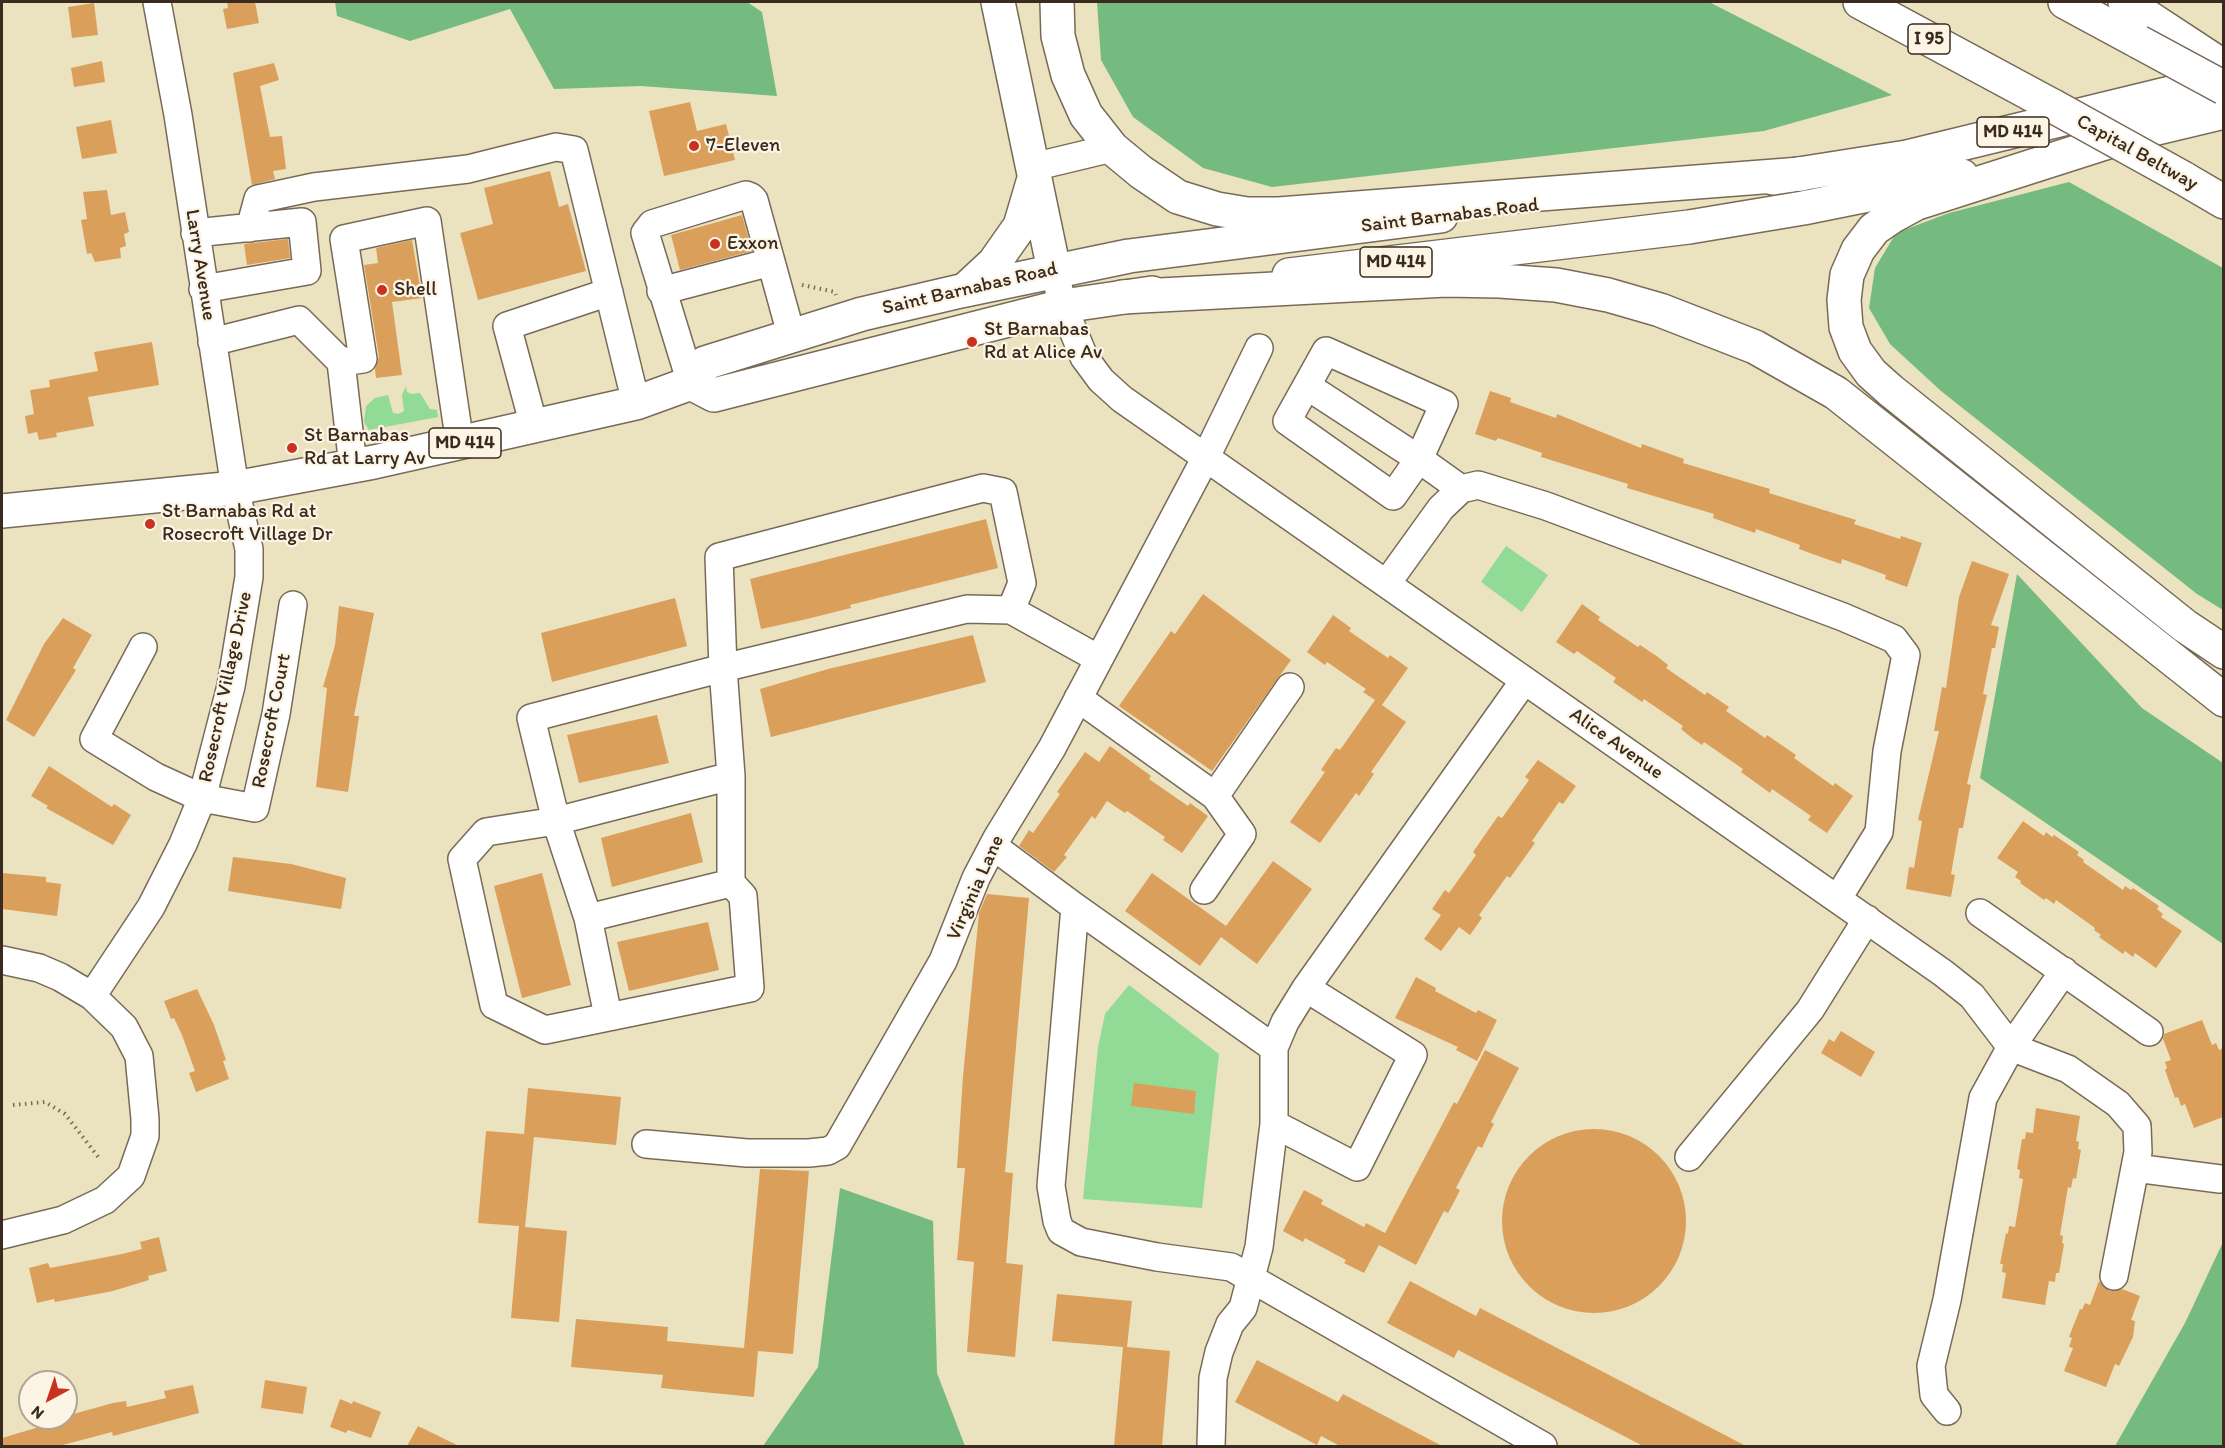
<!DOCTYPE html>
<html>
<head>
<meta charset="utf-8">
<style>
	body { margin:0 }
	#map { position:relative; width:2225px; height:1448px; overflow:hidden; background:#ebe2c0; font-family:Itim,sans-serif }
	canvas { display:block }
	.frame { position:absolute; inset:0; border:3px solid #3b2a1e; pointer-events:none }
	.north { position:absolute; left:18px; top:1370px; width:60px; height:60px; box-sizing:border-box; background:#fcf5e5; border:2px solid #afa495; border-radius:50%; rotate:220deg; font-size:16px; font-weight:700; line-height:24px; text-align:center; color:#3b2a1e }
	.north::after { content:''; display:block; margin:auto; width:21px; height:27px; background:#c8321e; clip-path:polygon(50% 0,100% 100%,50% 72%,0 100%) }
</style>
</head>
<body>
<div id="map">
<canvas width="2225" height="1448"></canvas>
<div class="frame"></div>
<div class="north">N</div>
</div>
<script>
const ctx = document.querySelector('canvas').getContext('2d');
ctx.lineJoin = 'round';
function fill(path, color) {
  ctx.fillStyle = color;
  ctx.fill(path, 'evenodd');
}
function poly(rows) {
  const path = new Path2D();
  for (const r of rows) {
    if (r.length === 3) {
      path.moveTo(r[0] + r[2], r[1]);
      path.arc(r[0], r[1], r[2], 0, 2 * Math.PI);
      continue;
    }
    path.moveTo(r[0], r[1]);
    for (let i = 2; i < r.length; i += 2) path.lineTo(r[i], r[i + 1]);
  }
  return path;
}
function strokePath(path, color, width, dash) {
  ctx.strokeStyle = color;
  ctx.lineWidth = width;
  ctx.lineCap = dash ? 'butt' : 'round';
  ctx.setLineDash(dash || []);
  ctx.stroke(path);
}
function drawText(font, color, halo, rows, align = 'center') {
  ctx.font = font + ' Itim,sans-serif';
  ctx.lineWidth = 4.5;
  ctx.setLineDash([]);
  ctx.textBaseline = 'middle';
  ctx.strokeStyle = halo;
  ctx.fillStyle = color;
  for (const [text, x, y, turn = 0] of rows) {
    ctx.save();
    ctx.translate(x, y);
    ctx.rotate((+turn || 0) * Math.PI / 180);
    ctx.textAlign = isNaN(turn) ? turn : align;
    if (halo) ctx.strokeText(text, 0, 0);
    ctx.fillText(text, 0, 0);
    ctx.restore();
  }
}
fill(poly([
	[406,386,407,392,412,394,420,393,430,409,437,410,438,417,369,430,364,422,366,406,375,398,388,395,393,413,398,414,404,411,402,395],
	[1506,546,1548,575,1522,612,1481,582],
	[1129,985,1219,1054,1202,1208,1083,1199,1098,1047,1105,1014]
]), '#92db96');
fill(poly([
	[335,2,747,2,762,12,777,96,641,86,554,89,510,9,410,41,337,16],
	[1097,2,1709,2,1892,95,1764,131,1272,187,1203,168,1133,117,1101,60],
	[2069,182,2223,268,2223,610,2197,594,1941,391,1890,344,1869,308,1875,268,1896,233,1949,213],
	[2017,574,2142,708,2223,763,2223,944,1980,778],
	[840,1188,933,1221,937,1373,965,1446,763,1446,818,1367],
	[2223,1242,2223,1446,2115,1446,2185,1323]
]), '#75bb7f');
fill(poly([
	[227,2,255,2,259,23,227,29,223,9,228,8],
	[94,3,98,35,72,38,68,7],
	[102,61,105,82,74,87,71,68],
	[274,63,279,80,260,86,270,137,282,136,286,169,273,171,275,179,252,185,233,73],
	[690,102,697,131,726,124,735,160,664,176,649,111],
	[111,120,117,153,82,159,76,127],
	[550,171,559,207,568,204,586,271,478,300,460,233,493,224,484,188],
	[107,190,111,215,125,212,129,232,124,234,126,246,120,248,121,258,95,262,91,253,87,254,81,220,87,219,83,192],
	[742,215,752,251,680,270,671,235],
	[288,239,290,258,247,265,244,244],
	[412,240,422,298,392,302,402,375,376,378,375,369,379,357,364,265,378,263,376,248],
	[152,342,159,385,88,397,94,426,56,433,57,437,39,440,37,432,28,434,25,416,34,414,30,390,50,387,49,380,98,371,94,352],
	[1490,391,1511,398,1510,402,1556,418,1557,414,1641,448,1642,444,1684,459,1683,463,1770,489,1769,493,1856,520,1854,524,1900,539,1901,536,1922,543,1907,587,1885,579,1886,575,1842,559,1841,564,1821,557,1799,549,1800,545,1756,529,1755,533,1713,518,1714,514,1627,488,1628,484,1541,457,1542,453,1498,438,1496,441,1475,434],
	[986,519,998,568,850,605,851,608,807,619,761,629,750,579],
	[1972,561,2009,574,1991,625,1999,627,1995,648,1992,648,1983,694,1987,695,1967,784,1971,785,1963,828,1959,828,1951,874,1955,875,1951,897,1906,889,1909,867,1914,868,1922,821,1918,820,1939,731,1934,731,1942,687,1946,688,1959,597],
	[1203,594,1291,660,1212,771,1119,706,1171,631,1175,634],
	[675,598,687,646,552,682,541,633],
	[1582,604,1600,617,1598,620,1638,647,1640,645,1658,657,1668,665,1666,668,1705,695,1707,692,1729,707,1726,711,1765,738,1767,735,1796,755,1794,758,1833,786,1835,783,1853,796,1827,833,1808,820,1811,816,1772,789,1770,793,1741,772,1743,769,1704,742,1702,745,1692,738,1681,729,1683,726,1644,699,1642,702,1613,682,1616,678,1577,651,1574,654,1556,642],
	[339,606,374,613,354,716,359,716,348,792,316,787,327,688,323,687,335,645],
	[1333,615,1351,628,1349,631,1388,658,1390,655,1408,668,1382,705,1406,722,1371,772,1374,774,1359,796,1356,793,1320,843,1290,822,1325,772,1321,770,1329,758,1336,748,1340,750,1375,700,1363,692,1366,689,1327,662,1325,665,1307,652],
	[63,618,92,635,73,668,76,670,34,737,6,720,44,644],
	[973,635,986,682,771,737,760,689,828,669],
	[657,715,669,763,579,783,567,735],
	[1110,746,1151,776,1149,779,1188,806,1190,803,1208,816,1182,853,1163,840,1165,837,1127,811,1125,813,1107,801,1095,819,1092,816,1064,855,1067,857,1054,872,1019,846,1029,830,1033,833,1060,794,1057,792,1085,752,1099,762],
	[1538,760,1576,786,1563,804,1559,802,1532,841,1535,843,1510,878,1507,876,1479,915,1482,918,1470,935,1459,927,1441,951,1424,939,1441,915,1432,909,1445,890,1449,893,1476,855,1473,852,1498,816,1502,818,1529,780,1525,777],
	[49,766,112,807,114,804,131,815,113,845,46,808,48,806,31,796],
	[691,813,703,862,612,887,601,838],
	[2023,821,2044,836,2046,832,2052,837,2054,835,2079,852,2077,855,2084,860,2083,862,2123,890,2125,886,2131,890,2133,888,2159,906,2157,909,2163,914,2161,917,2182,931,2156,968,2135,953,2133,957,2125,951,2123,954,2099,937,2101,935,2094,930,2095,928,2056,900,2054,904,2046,898,2044,900,2020,883,2021,881,2015,877,2018,872,1997,858],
	[233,857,291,864,346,878,341,909,228,891],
	[1273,861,1312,889,1257,964,1221,937,1200,966,1125,911,1152,873,1226,926],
	[2,873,46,877,46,882,61,884,57,916,2,909],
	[542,873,571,985,522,998,494,886],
	[987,894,1029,898,1005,1172,1013,1173,1006,1263,1023,1265,1015,1357,967,1352,974,1262,957,1260,965,1168,957,1168,963,1076,979,913],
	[708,922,719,970,629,991,617,942],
	[1416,977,1436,988,1435,991,1476,1013,1478,1010,1497,1020,1477,1061,1456,1050,1458,1047,1395,1018],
	[197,989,214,1025,226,1060,223,1061,229,1079,196,1092,189,1073,195,1071,182,1035,174,1018,171,1019,164,1001],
	[2202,1020,2212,1045,2216,1043,2219,1050,2223,1048,2223,1117,2194,1128,2185,1104,2181,1106,2178,1097,2175,1098,2165,1070,2167,1068,2165,1062,2171,1060,2163,1039,2164,1034],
	[1841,1031,1875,1052,1861,1077,1821,1053,1829,1039,1834,1042],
	[1485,1050,1519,1068,1491,1122,1494,1124,1488,1135,1482,1148,1478,1146,1456,1188,1460,1190,1454,1202,1448,1213,1444,1211,1416,1265,1379,1245,1364,1273,1344,1263,1346,1260,1305,1238,1303,1242,1283,1231,1304,1190,1323,1200,1321,1204,1364,1227,1366,1223,1385,1233,1454,1102,1457,1104],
	[1134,1083,1196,1091,1194,1114,1131,1106],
	[528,1088,621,1097,616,1145,534,1137,525,1227,567,1231,559,1322,511,1318,519,1226,478,1223,486,1131,524,1134],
	[2036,1108,2080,1116,2076,1141,2079,1142,2078,1149,2081,1150,2076,1179,2073,1178,2071,1188,2068,1187,2060,1235,2063,1236,2062,1243,2064,1244,2059,1273,2056,1273,2055,1282,2049,1281,2045,1305,2002,1298,2006,1273,2002,1272,2003,1264,2000,1264,2006,1233,2008,1234,2009,1226,2015,1227,2023,1179,2019,1178,2020,1170,2017,1169,2022,1139,2025,1139,2026,1132,2033,1133],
	[1594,1221,92],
	[760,1169,809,1171,793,1354,758,1351,754,1397,661,1388,663,1375,571,1367,576,1319,668,1327,667,1341,744,1348],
	[159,1237,167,1271,148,1276,149,1280,113,1291,55,1302,54,1299,37,1303,29,1268,48,1263,50,1268,122,1254,142,1249,140,1242],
	[1410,1281,1476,1316,1480,1308,1746,1446,1643,1446,1458,1350,1454,1358,1387,1323],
	[2099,1281,2110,1291,2122,1289,2140,1296,2131,1320,2135,1321,2133,1337,2119,1366,2115,1364,2106,1387,2064,1371,2073,1348,2069,1347,2072,1338,2069,1337,2080,1309,2082,1310,2085,1303,2090,1305],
	[1057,1294,1132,1301,1127,1347,1170,1351,1162,1446,1114,1446,1123,1347,1052,1341],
	[1257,1360,1338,1402,1343,1394,1442,1446,1340,1446,1321,1436,1317,1445,1235,1402],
	[265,1380,307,1387,303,1414,261,1408],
	[193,1385,199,1413,113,1436,112,1432,59,1446,2,1446,2,1438,66,1419,66,1416,113,1403,126,1401,127,1407,166,1398,164,1391],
	[340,1399,352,1404,353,1401,381,1412,371,1438,348,1430,346,1433,330,1427],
	[418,1426,459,1446,407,1446]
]), '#daa05b');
const minor = poly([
	[1033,167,1112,148],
	[250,228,258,199,314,187,468,169,556,147,574,150,636,403],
	[195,233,302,222,307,271,203,289],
	[1054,270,1063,306,1084,357,1101,380,1122,399,1943,973,1972,996,2011,1047,2068,1069,2118,1104,2137,1126,2138,1152,2114,1276],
	[661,291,771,262],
	[212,342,299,320,341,362,353,466],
	[341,362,363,359,344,239,427,221,460,444],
	[691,383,645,233,652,224,746,195,751,197,754,200,791,334],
	[1307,386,1419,459,1444,404,1326,351,1287,421,1393,496,1419,459,1461,489],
	[534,426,507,326,609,292],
	[1387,583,1441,508,1461,489,1478,485,1546,506,1843,617,1894,639,1906,655,1887,751,1879,832,1838,898],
	[143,647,94,739,156,777,202,798,255,808,276,714,293,605],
	[1078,698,1215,796,1242,834,1204,890],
	[1215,796,1290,687],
	[993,846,1075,907,1051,1186,1057,1221,1061,1231,1081,1242,1157,1257,1231,1267,1543,1446],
	[731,883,743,896,750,988,545,1030,494,1005,462,859,486,832,556,821,731,776],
	[1075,907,1274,1048],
	[1980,913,2149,1032],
	[588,918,731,883,731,776,723,668,719,557,983,488,1003,492,1022,583,1011,610],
	[2,960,39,968,60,977,92,996,124,1027,139,1056,145,1119,145,1136,131,1176,105,1200,63,1220,2,1235],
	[92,996,151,907,183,844,202,798,231,686,249,577,249,549,235,488,178,115,157,2],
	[608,1016,588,918,556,821,531,718,723,668,967,609,1011,610,1099,659],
	[1274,1124,1357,1167,1413,1055,1306,988],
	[646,1144,747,1153,809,1153,828,1151,837,1146,943,961,976,878,997,838,1052,748,1205,459,1259,348],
	[1689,1157,1810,1010,1867,919],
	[2135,1168,2220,1179],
	[1947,1411,1934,1395,1931,1366,1947,1300,1983,1098,2011,1047,2064,971],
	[1211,1446,1213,1378,1219,1352,1230,1324,1243,1308,1259,1247,1274,1124,1274,1048,1285,1022,1306,988,1524,681]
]);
const major = poly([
	[2111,139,2224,112],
	[1773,178,1907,157,2224,80],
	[1289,275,1689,227,1803,208,1962,176],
	[691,383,714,395,1063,306,1152,293],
	[2,511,235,488,374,462,636,403,691,383,705,363,862,314,965,290,1129,256,1441,216]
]);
const highway = poly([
	[998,2,1054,270],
	[1057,2,1058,36,1068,75,1086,115,1112,148,1141,172,1178,197,1217,209,1247,214,1279,214,1801,174],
	[1860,2,2053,106],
	[2065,2,2139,42],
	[2125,2,2224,67],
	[2139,132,1917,203,1893,216,1874,229,1858,250,1847,275,1844,300,1846,327,1855,351,1871,373,1890,390,2185,626,2224,652],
	[2183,178,2224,202],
	[965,290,994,263,1020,226,1033,182],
	[1122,297,1446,280,1500,281,1556,285,1608,295,1660,310,1755,347,1836,393,2224,700]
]);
strokePath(minor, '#796a57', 30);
strokePath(major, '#796a57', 36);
strokePath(highway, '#796a57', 36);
strokePath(poly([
	[802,285,835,292,836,295],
	[13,1105,45,1102,65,1114,99,1158]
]), '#796a57', 4, [1.5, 4.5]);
strokePath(minor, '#fff', 27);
strokePath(major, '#fff', 33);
strokePath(highway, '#fff', 33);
const highwayBridge = poly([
	[2139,42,2224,88],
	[2053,106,2183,178]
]);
strokePath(highwayBridge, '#796a57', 36, []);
strokePath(highwayBridge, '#fff', 33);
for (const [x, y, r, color] of [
	[694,146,6,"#c8321e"],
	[715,244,6,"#c8321e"],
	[382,290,6,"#c8321e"],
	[972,342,6,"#c8321e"],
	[292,448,6,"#c8321e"],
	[150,524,6,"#c8321e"]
]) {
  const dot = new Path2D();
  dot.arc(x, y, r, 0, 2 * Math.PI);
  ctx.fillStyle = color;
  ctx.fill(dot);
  strokePath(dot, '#fcf5e5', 2);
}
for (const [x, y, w] of [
	[1929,39,42],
	[2013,132,72],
	[1396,262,72],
	[465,443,72]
]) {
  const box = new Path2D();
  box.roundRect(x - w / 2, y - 15, w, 30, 4.5);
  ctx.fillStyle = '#fcf5e5';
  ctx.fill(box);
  strokePath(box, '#3b2a1e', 1.5);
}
drawText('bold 18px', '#3b2a1e', null, [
	["I 95",1929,39],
	["MD 414",2013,132],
	["MD 414",1396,262],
	["MD 414",465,443]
]);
drawText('20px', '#3b2a1e', '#fcf5e5', [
	["7-Eleven",706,146],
	["Exxon",727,244],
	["Shell",394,290],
	["St Barnabas",984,330],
	["Rd at Alice Av",984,353],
	["St Barnabas",304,436],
	["Rd at Larry Av",304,459],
	["St Barnabas Rd at",162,512],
	["Rosecroft Village Dr",162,535]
], 'left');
drawText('20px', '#3b2a1e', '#fcf5e5', [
	["Capital Beltway",2137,153,29],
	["Saint Barnabas Road",1450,216,-7],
	["Larry Avenue",200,265,81],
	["Saint Barnabas Road",970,289,-13],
	["Rosecroft Village Drive",226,687,-78],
	["Rosecroft Court",272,721,-79],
	["Alice Avenue",1616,744,35],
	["Virginia Lane",976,888,-66]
]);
</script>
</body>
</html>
